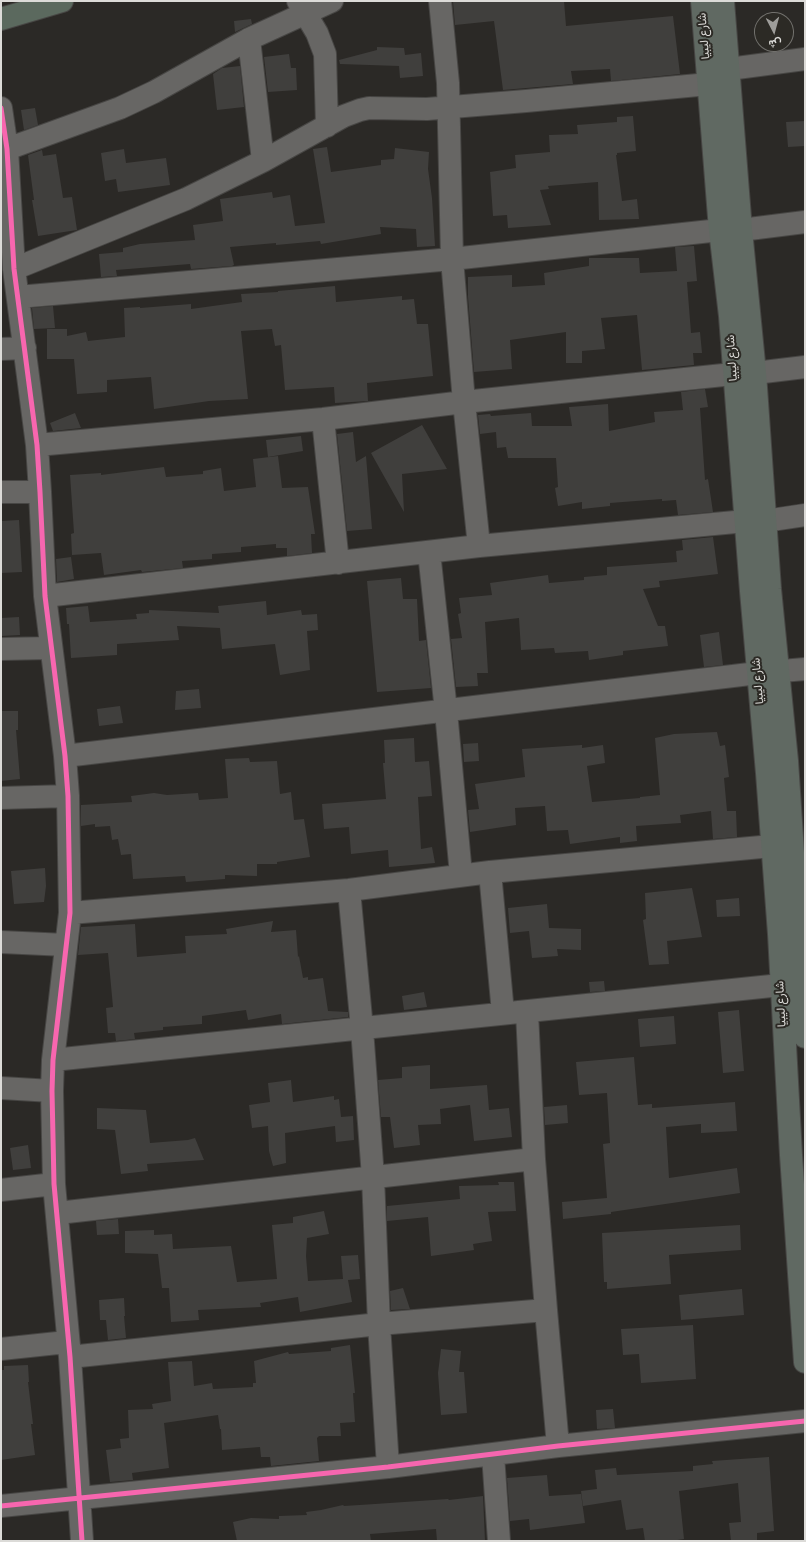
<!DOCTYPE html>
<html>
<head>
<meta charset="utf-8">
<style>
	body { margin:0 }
	#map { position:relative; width:806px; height:1542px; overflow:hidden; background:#2b2926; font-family:Overpass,Vazirmatn,sans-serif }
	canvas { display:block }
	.frame { position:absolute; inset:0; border:2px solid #dcdbd8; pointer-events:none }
	.north { position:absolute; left:754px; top:12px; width:40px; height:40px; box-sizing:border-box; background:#2c2a25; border:1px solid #72716d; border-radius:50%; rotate:174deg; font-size:11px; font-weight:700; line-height:16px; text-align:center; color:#dcdbd8 }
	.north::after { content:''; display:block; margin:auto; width:14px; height:18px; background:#9e9d9a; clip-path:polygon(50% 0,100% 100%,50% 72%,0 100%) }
</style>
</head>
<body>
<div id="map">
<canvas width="806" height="1542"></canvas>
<div class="frame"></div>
<div class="north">ش</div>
</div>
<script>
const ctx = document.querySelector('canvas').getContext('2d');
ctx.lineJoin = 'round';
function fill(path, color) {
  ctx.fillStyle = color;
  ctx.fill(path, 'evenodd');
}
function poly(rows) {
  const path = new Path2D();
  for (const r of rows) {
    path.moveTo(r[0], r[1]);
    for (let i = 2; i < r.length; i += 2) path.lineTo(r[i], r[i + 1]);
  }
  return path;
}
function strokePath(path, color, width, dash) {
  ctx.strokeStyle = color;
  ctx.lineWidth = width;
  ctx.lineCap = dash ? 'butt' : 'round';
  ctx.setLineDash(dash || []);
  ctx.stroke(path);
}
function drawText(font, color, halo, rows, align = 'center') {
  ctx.font = font + ' Overpass,Vazirmatn,sans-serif';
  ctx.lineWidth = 4;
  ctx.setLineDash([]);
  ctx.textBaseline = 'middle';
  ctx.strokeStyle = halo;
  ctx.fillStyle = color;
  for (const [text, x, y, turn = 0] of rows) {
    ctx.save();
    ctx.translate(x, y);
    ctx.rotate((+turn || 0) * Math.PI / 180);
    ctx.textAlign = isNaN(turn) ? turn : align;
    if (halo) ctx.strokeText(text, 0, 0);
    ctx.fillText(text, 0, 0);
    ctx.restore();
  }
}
fill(poly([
	[453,1,564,1,566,26,673,16,680,74,611,81,610,69,571,71,573,84,503,90,494,21,455,25],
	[251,19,252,24,235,32,234,21],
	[377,47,404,48,405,55,421,53,423,76,400,78,399,66,340,64,339,60,377,50],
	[289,54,291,68,296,68,297,90,268,92,264,57],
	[240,66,244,107,217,110,213,74,222,68],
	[35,108,38,125,24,130,21,110],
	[633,116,636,151,617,153,617,155,616,155,622,201,637,199,639,219,599,220,598,182,548,186,549,189,540,190,551,225,508,228,507,215,493,216,490,172,516,168,515,155,550,152,549,135,578,134,577,125,617,122,617,117],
	[805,121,805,146,788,147,786,122],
	[327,147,331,172,381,165,381,160,394,159,395,148,429,152,428,169,432,198,435,246,417,247,416,229,380,227,381,234,321,244,320,241,276,245,276,243,230,247,234,265,232,266,191,269,190,264,116,270,117,276,101,277,99,254,123,252,123,248,140,244,195,240,193,225,223,221,220,199,272,192,273,198,290,195,295,226,325,223,313,149],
	[124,149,126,163,166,158,170,185,118,192,116,179,105,181,101,153],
	[42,150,43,156,56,154,63,198,72,197,77,230,38,236,32,200,34,200,28,155],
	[694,246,697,281,687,282,691,333,700,332,702,353,693,353,694,365,642,370,637,315,601,318,605,349,582,351,582,363,566,363,566,332,510,340,512,369,474,372,468,297,468,277,512,275,512,287,545,285,544,273,589,266,589,258,639,258,640,273,677,271,675,247],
	[335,286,336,302,402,296,402,300,414,299,417,324,428,324,433,376,367,383,368,401,335,403,334,387,285,390,281,345,275,346,272,329,241,331,248,399,209,401,154,409,151,377,107,380,107,392,77,394,74,359,47,359,47,329,67,329,67,336,86,332,88,341,125,337,124,308,140,307,140,308,191,304,191,309,242,302,241,294,278,292,278,291],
	[53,306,55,328,34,329,32,308],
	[705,389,708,407,700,408,705,480,708,479,713,512,678,515,676,500,662,501,662,499,610,503,610,506,582,509,582,502,558,506,555,488,558,487,556,458,508,458,506,447,497,448,496,432,480,434,478,415,490,414,491,416,531,413,532,426,572,426,569,407,583,406,608,404,609,431,655,422,654,412,683,410,681,392],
	[75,413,81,428,53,431,50,423],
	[422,425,447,469,402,474,404,512,371,453],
	[353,432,356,462,366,456,372,529,347,531,337,434],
	[301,436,303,451,268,457,266,440],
	[278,456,282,488,308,487,315,534,311,534,312,553,287,556,287,548,276,548,276,544,241,547,241,552,212,554,212,559,182,561,183,568,142,572,141,570,104,575,101,553,72,555,71,534,74,533,70,475,101,473,101,475,164,467,166,477,203,474,203,471,221,468,224,491,256,487,253,459],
	[19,520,22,572,1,573,1,521],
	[713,537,718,574,659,581,660,587,643,589,658,626,665,626,668,646,623,651,623,655,589,660,588,651,555,653,554,648,521,650,519,618,485,622,488,673,477,673,478,686,456,687,451,639,462,638,458,614,461,613,459,598,492,595,490,583,548,575,549,583,584,580,584,577,607,575,607,567,677,562,676,551,683,550,682,540],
	[71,557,74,579,57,582,56,559],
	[401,578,403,599,417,599,419,641,426,640,431,688,377,692,367,581],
	[266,601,267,615,301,610,302,615,317,614,318,630,307,631,310,670,280,675,275,644,222,649,220,628,177,626,179,640,117,644,117,655,71,658,69,624,67,624,66,608,88,606,90,622,137,619,136,614,149,613,149,610,219,613,218,606],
	[19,617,20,635,1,636,1,618],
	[719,632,723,665,704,667,700,635],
	[199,689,201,708,175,710,176,691],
	[120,706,123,723,99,726,97,709],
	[1,711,18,711,18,730,16,730,20,779,1,781],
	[717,732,720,746,725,745,729,777,724,778,727,811,736,811,737,837,713,839,711,811,680,815,681,823,636,826,637,841,620,843,620,837,570,844,568,830,547,831,545,806,515,808,516,825,470,832,468,810,479,809,475,784,525,777,522,749,582,745,582,748,603,745,605,763,587,766,592,802,640,798,640,797,660,795,655,738,674,734],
	[414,738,415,762,429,761,432,796,418,797,421,849,432,847,435,863,389,867,388,850,351,854,349,827,324,829,322,804,386,799,383,763,385,763,384,740],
	[478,743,479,761,464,762,463,744],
	[249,758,250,762,277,761,280,794,291,792,294,820,304,819,310,857,277,862,277,864,257,864,257,876,225,875,225,879,186,882,185,876,133,879,131,854,121,855,118,839,112,840,110,826,95,827,95,824,81,826,81,805,132,802,131,796,154,793,167,795,198,793,199,800,228,798,225,759],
	[45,868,46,886,44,902,14,904,11,871],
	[692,888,702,937,667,941,669,964,649,965,643,920,646,919,645,893],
	[739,898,740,916,717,917,716,900],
	[547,904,549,928,581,929,581,950,557,949,558,956,532,958,529,931,510,933,508,908],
	[273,921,271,932,296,930,298,957,299,956,303,978,308,977,308,980,323,978,328,1011,348,1012,348,1017,282,1024,281,1014,248,1020,246,1010,202,1016,202,1024,163,1027,163,1030,134,1033,135,1039,116,1041,115,1033,108,1033,106,1008,113,1007,108,953,78,955,81,927,135,924,137,957,186,953,185,936,227,934,226,929],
	[604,981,605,991,590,992,589,982],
	[424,992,427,1007,404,1010,402,996],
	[739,1010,744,1071,723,1073,718,1012],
	[674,1016,676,1044,640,1047,638,1019],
	[634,1057,638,1105,652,1104,652,1108,735,1102,737,1131,701,1133,701,1124,666,1127,669,1178,737,1168,740,1193,611,1212,611,1214,563,1219,562,1202,607,1198,603,1144,610,1143,607,1093,579,1095,576,1062],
	[430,1065,430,1089,487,1085,489,1110,509,1108,512,1137,474,1141,470,1105,440,1109,441,1124,418,1125,420,1145,394,1148,390,1117,381,1117,378,1080,402,1078,402,1067],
	[291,1080,293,1102,334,1096,334,1100,339,1099,341,1117,353,1116,354,1140,336,1142,335,1126,285,1133,286,1163,273,1166,269,1151,268,1126,252,1128,249,1105,270,1102,268,1083],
	[567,1105,568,1123,545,1125,544,1107],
	[97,1108,146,1110,150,1143,188,1140,195,1138,204,1160,147,1164,148,1171,121,1174,115,1130,97,1129],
	[28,1145,31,1168,13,1170,10,1148],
	[498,1182,514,1182,516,1211,488,1212,492,1241,473,1244,474,1250,431,1256,428,1217,387,1221,387,1206,460,1199,459,1186,499,1185],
	[324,1211,329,1234,307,1238,306,1256,308,1281,343,1279,341,1256,358,1255,360,1279,348,1280,352,1302,300,1312,298,1297,260,1303,261,1307,198,1310,199,1320,171,1322,169,1288,162,1288,158,1254,125,1253,125,1231,154,1230,154,1235,172,1234,173,1249,231,1246,237,1282,277,1279,272,1225,293,1223,293,1217],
	[118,1219,119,1234,97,1235,96,1221],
	[740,1225,741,1250,669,1255,671,1284,607,1289,607,1282,604,1282,602,1233],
	[403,1288,410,1309,391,1310,390,1291],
	[742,1289,744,1315,681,1320,679,1295],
	[124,1298,125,1316,124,1316,126,1338,108,1340,106,1320,100,1320,99,1300],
	[693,1325,696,1379,641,1383,639,1354,623,1355,621,1329],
	[350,1345,355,1393,353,1393,355,1422,340,1423,341,1436,319,1436,317,1438,319,1461,271,1466,270,1457,261,1457,260,1447,222,1450,221,1429,220,1429,218,1415,164,1423,169,1468,132,1473,133,1480,110,1482,106,1450,121,1448,120,1439,129,1438,128,1410,153,1409,152,1404,171,1401,168,1362,192,1361,194,1386,212,1383,213,1389,253,1387,253,1383,256,1383,254,1361,288,1352,289,1354,331,1351,331,1348],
	[441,1349,461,1351,459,1372,464,1372,467,1413,441,1415,438,1373],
	[28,1365,29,1382,28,1382,33,1424,31,1424,35,1455,1,1460,1,1370,4,1370,4,1366],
	[613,1409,615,1428,597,1429,596,1410],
	[769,1457,774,1531,757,1533,757,1541,731,1541,729,1523,741,1522,738,1483,679,1491,684,1539,671,1541,645,1541,643,1528,626,1530,621,1500,583,1506,581,1491,597,1489,595,1470,616,1468,617,1475,693,1471,693,1466,713,1464,712,1461],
	[547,1475,549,1496,581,1494,585,1523,530,1530,529,1519,510,1521,507,1478],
	[483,1496,485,1541,437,1541,436,1529,370,1534,371,1541,237,1541,233,1522,251,1518,279,1519,279,1516,307,1515,306,1512,321,1510,343,1505,344,1506,375,1504,448,1499,449,1500]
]), '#403f3d');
const minor = poly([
	[298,1,317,33,325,54,327,126],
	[440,1,448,83,452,259,464,402,479,546],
	[249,39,263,161],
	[729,69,805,59],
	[1,108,7,149,14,269,37,445,40,492,45,596,65,756,68,796,70,913,53,1060,52,1091,54,1184,70,1357,82,1541],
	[7,149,120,108,154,92,249,39,332,1],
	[741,230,805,222],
	[14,269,186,199,263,161,344,116,360,110,369,108,427,109,526,101,709,84],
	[18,297,452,259,720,230],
	[1,349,25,348],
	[755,373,805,367],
	[323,419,338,563],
	[37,445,323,419,464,402,733,374],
	[1,492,40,492],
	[765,521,805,515],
	[429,552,446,711,461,875],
	[45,596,479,546,746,521],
	[1,649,51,648],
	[65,756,758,673,805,669],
	[1,798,68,796],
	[490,872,503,1013],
	[349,890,362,1029,373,1177,379,1324,388,1467],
	[70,913,349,890,490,872,772,846],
	[1,942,66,945],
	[527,1012,534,1159,546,1310,558,1446],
	[53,1060,781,985],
	[1,1088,52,1091],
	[1,1190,54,1184],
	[58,1213,534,1159],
	[1,1349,67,1342],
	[70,1357,379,1324,546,1310],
	[493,1455,499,1541],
	[1,1506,388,1467,558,1446,805,1421]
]);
const major = poly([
	[702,1,720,230,730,316,751,591,767,773,779,934,791,1155,805,1362],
	[723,1,741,230,755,373,770,589,787,761,805,1037]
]);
const highway = poly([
	[1,19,62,1]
]);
strokePath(minor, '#474644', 24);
strokePath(major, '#474644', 24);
strokePath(highway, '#474644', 24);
strokePath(minor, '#676664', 22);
strokePath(major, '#606962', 22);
strokePath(highway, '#5b695e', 22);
strokePath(poly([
	[1,108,7,149,14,269,37,445,40,492,45,596,65,756,68,796,70,913,53,1060,52,1091,54,1184,70,1357,82,1541],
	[1,1506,388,1467,558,1446,805,1421]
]), '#f766af', 5);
drawText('12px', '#dcdbd8', '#2c2a25', [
	["شارع ليبيا",705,36,-95],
	["شارع ليبيا",733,358,-94],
	["شارع ليبيا",759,681,-95],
	["شارع ليبيا",782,1004,-93]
]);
</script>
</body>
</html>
